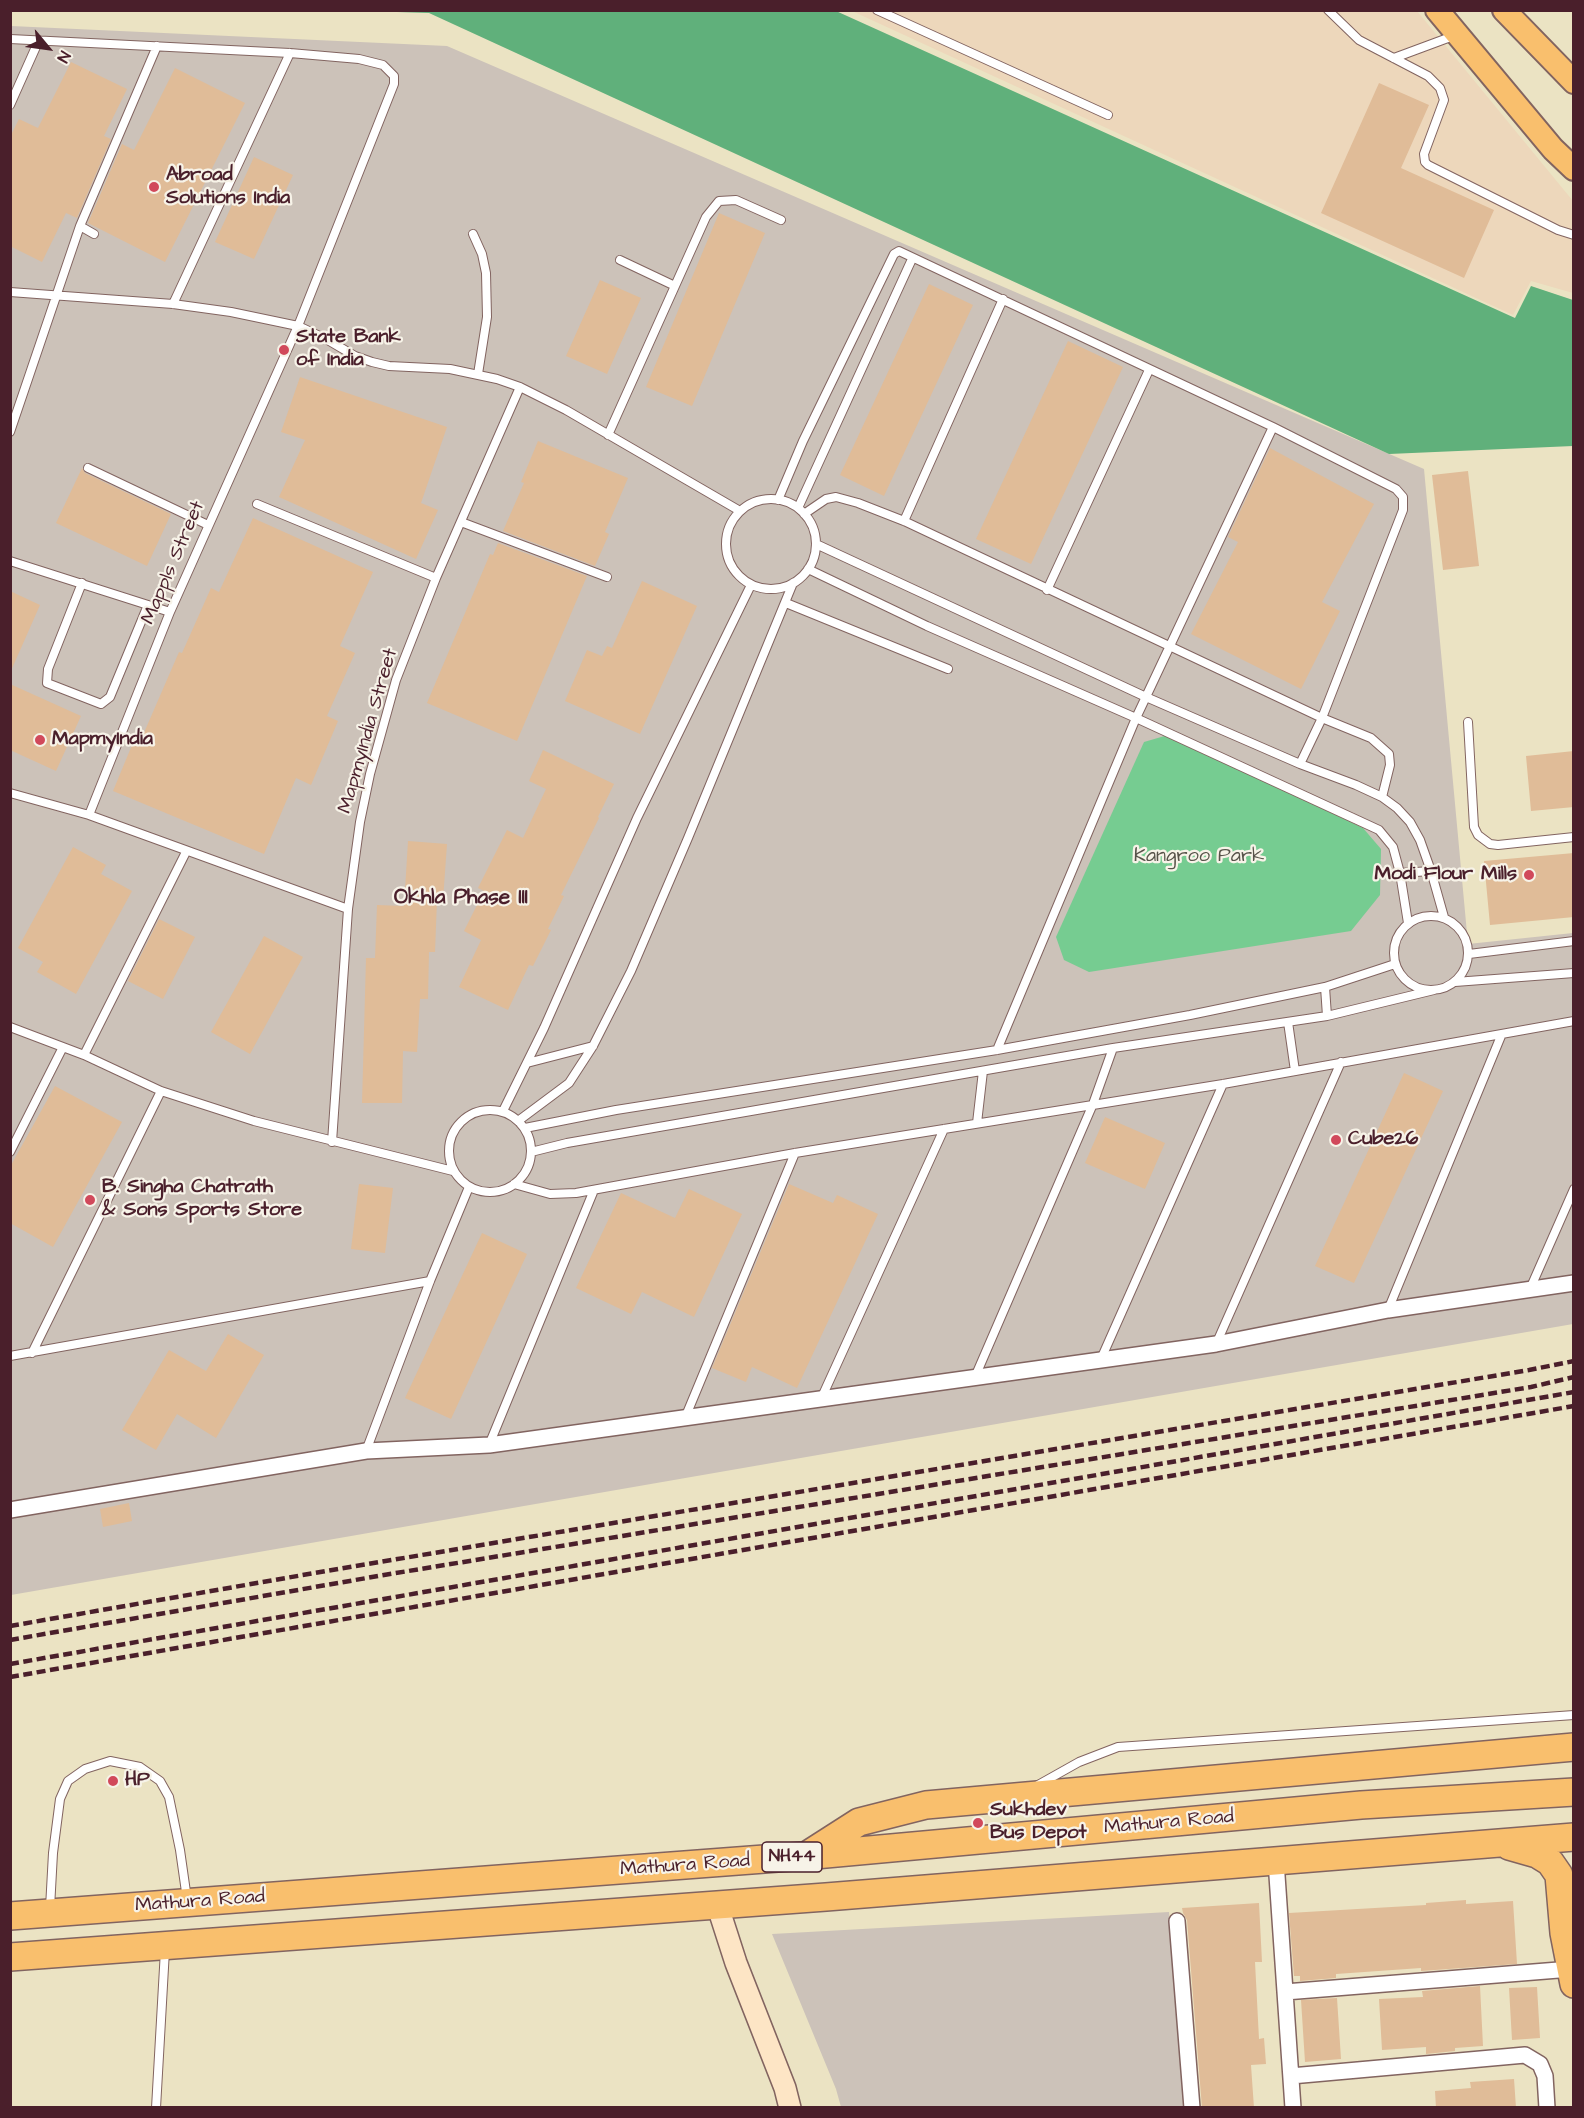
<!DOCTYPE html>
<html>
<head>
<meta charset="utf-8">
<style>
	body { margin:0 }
	#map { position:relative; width:1584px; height:2118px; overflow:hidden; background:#ebe3c3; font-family:"Architects Daughter",sans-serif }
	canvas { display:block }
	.frame { position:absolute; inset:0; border:12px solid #4a1f2b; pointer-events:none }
	.north { position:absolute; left:18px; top:18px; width:60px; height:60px; -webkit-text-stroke:4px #f7f3e8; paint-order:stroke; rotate:119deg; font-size:16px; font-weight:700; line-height:24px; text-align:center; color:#4a1f2b }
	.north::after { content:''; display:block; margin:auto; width:21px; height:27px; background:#4a1f2b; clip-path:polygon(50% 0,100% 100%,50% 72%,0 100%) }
</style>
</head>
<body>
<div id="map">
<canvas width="1584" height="2118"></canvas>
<div class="frame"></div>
<div class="north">N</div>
</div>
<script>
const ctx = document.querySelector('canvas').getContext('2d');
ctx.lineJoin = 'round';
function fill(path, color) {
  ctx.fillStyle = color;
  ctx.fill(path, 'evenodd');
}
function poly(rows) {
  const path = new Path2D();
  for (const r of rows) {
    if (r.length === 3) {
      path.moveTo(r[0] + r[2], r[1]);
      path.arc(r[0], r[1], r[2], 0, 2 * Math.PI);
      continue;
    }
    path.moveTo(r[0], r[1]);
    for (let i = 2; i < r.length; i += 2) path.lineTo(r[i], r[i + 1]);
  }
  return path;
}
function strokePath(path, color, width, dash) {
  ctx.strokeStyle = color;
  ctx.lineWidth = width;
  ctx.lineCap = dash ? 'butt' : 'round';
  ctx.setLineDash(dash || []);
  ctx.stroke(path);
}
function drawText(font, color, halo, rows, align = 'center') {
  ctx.font = font + ' "Architects Daughter",sans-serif';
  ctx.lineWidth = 4.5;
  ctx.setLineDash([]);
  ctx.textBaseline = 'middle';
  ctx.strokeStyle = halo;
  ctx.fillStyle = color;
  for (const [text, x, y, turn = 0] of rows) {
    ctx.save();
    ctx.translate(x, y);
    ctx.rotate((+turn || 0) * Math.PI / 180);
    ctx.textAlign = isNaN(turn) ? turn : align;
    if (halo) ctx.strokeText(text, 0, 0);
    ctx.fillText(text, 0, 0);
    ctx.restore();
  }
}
fill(poly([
	[852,11,1417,11,1573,201,1573,293,1531,281,1513,315]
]), '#edd7bb');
fill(poly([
	[11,26,447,46,1424,469,1468,944,1573,933,1573,1324,11,1595],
	[1169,1912,1185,2107,841,2107,836,2089,772,1934]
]), '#ccc2b9');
fill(poly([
	[1168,735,1363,828,1381,849,1380,895,1351,931,1089,972,1064,960,1056,937,1144,742]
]), '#76cc91');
fill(poly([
	[365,11,836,11,1515,318,1531,286,1573,300,1573,446,1389,454,429,13]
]), '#60b07b');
fill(poly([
	[71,62,127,89,104,136,111,139,77,218,66,213,42,262,10,246,10,137,19,119,38,128],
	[175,68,245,103,165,262,88,223,122,144,134,150],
	[1379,83,1429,105,1401,168,1494,210,1464,278,1321,213],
	[254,157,293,175,254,259,215,242],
	[719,213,765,233,692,406,646,387],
	[600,280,641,298,607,374,566,356],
	[929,284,973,305,884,496,840,475],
	[1068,341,1123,367,1031,564,976,539],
	[300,377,447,427,421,503,438,510,416,559,279,497,305,440,281,432],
	[538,441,628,478,605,532,609,534,595,566,503,531,524,483,521,482],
	[1270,448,1374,504,1322,602,1340,611,1301,689,1191,634,1238,542,1228,537],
	[82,468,85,473,171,514,147,566,56,523],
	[1468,471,1479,566,1443,570,1432,475],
	[253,518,373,572,340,646,355,653,327,716,338,721,311,785,296,778,264,854,113,791,137,733,143,735,179,652,182,653,211,588,219,592],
	[498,543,587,576,517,741,427,703,490,554,493,555],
	[642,581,697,606,640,734,565,701,587,650,602,656,607,646,612,648],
	[10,591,40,605,10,673],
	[10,684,81,716,56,771,10,750],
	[543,750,614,784,598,817,599,818,561,895,564,896,548,929,551,930,533,966,529,965,508,1010,459,987,481,940,464,931,484,891,478,888,507,830,523,838,546,789,529,781],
	[1574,751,1574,807,1531,811,1526,756],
	[408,841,447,844,443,900,437,900,435,952,429,952,428,999,420,999,417,1052,403,1051,402,1103,362,1103,366,958,375,958,377,905,404,906],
	[73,847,106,865,101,874,132,891,76,994,37,972,43,962,18,948],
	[1574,853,1574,917,1490,925,1484,861],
	[159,919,195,937,163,999,128,981],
	[264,936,303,957,250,1054,211,1032],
	[1404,1073,1443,1091,1354,1283,1315,1266],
	[55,1086,122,1122,53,1247,10,1223,10,1167],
	[1105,1117,1165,1143,1145,1189,1085,1163],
	[359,1184,393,1188,385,1253,351,1249],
	[789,1184,833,1203,837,1195,878,1214,797,1388,752,1367,746,1382,712,1368],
	[689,1189,742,1214,694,1317,642,1292,631,1314,576,1288,621,1193,675,1218],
	[482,1233,527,1254,451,1419,405,1398],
	[228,1334,264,1355,216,1438,177,1414,156,1450,122,1430,169,1350,206,1371],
	[129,1503,132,1521,103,1527,100,1509],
	[1466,1900,1466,1904,1513,1901,1517,1964,1421,1971,1421,1968,1336,1974,1336,1978,1300,1981,1300,1976,1294,1976,1289,1913,1426,1905,1426,1903],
	[1259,1903,1262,1962,1255,1962,1259,2039,1264,2038,1266,2064,1251,2065,1254,2108,1202,2108,1187,1920,1183,1913,1182,1908],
	[1480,1986,1483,2046,1455,2048,1455,2051,1426,2054,1426,2047,1382,2050,1379,1999,1423,1997,1422,1991],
	[1537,1987,1540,2038,1512,2040,1509,1988],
	[1337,1998,1341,2059,1305,2062,1301,2000],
	[1514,2079,1516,2108,1436,2108,1435,2091,1471,2088,1470,2082]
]), '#e0bc98');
const lane = poly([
	[877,10,1108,115],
	[1328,10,1359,40,1428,76,1440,88,1444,100,1424,154,1425,162,1428,165,1558,230,1574,235],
	[10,39,290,53,359,59,383,65,394,76,394,84,298,326,170,612,89,815],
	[1394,58,1456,35],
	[10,105,39,40],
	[80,226,94,234],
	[473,234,482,254,486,273,487,317,478,374],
	[620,260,675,286],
	[10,292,173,304,231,312,298,326,326,339,355,356,372,362,389,366,450,369,497,379,520,387,566,410,740,511],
	[173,304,290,53],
	[10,432,80,226,157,46],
	[608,435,706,217,719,201,736,200,781,220],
	[88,468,208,525],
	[771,544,45],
	[778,500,803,441,894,254,899,251,1273,427,1396,489,1403,497,1403,510,1322,718,1300,764],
	[257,504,436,578],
	[798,508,912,259],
	[804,514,826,499,836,497,858,503,904,521,1322,718,1371,738,1389,754,1390,765,1382,797],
	[904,521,1003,299],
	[461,522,607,577],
	[816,544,1146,697,1300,764,1356,785,1382,797,1397,808,1410,822,1420,840,1431,871,1444,917],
	[10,561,170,612],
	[808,569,927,626,1136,718,1379,830,1393,847,1400,873,1408,923],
	[82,583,48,669,47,683,101,704,110,697,148,605],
	[1047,590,1149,370],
	[786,603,948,669],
	[1468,722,1474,827,1478,835,1490,844,1498,845,1574,837],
	[10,793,89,815,348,909],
	[1400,873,1431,871],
	[1431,953,37],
	[1469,954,1574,941],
	[1455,982,1574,973],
	[1325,987,1327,1016],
	[1288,1022,1295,1071],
	[10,1027,84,1055,161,1091,254,1121,453,1171],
	[997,1050,1136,718,1273,427],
	[84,1055,186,852],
	[527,1063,593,1046],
	[490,1151,41],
	[503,1111,544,1028,637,818,751,585],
	[518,1121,569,1083,593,1046,631,971,688,838,793,583],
	[977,1123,983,1071],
	[525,1128,616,1110,997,1050,1190,1015,1325,987,1395,964],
	[332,1142,348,909,360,822,370,774,396,680,436,578,520,387],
	[10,1152,63,1047],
	[531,1152,567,1143,1113,1048,1327,1016,1434,990],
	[514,1184,550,1194,576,1193,795,1153,1223,1084,1574,1021],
	[1530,1289,1574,1189],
	[1388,1310,1501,1036],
	[1217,1342,1341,1062],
	[32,1353,161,1091],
	[10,1356,430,1281],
	[1101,1359,1223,1084],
	[975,1377,1093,1104,1113,1048],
	[821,1399,944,1129],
	[685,1418,795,1153],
	[489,1445,594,1190],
	[366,1451,430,1281,469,1187],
	[1038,1785,1079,1762,1118,1747,1574,1715],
	[50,1908,53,1853,60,1799,68,1781,85,1769,110,1761,140,1767,160,1781,169,1797,180,1850,187,1899],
	[156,2108,165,1950]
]);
const street = poly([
	[10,1510,366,1451,489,1445,1216,1344,1388,1310,1574,1283],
	[1276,1861,1293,2108],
	[1177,1921,1192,2108],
	[1285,1992,1571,1969],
	[1291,2076,1525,2055,1540,2064,1545,2076,1547,2108]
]);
const secondary = poly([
	[717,1904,736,1963,785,2088,790,2108]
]);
const primary = poly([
	[1437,10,1553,149,1574,169],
	[1504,10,1574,82]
]);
const highway = poly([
	[1509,1846,1537,1854,1550,1862,1559,1875,1564,1933,1574,1984],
	[809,1854,859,1822,926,1805,1574,1747],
	[10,1916,804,1856,1361,1805,1574,1792],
	[10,1957,826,1897,1574,1837]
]);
strokePath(lane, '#826460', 10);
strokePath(street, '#826460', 18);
strokePath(secondary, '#826460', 24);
strokePath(primary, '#826460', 26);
strokePath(highway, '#826460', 30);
strokePath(lane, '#fff', 8);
strokePath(street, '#fff', 15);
strokePath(secondary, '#fde5c5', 21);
strokePath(primary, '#f9bf6d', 22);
strokePath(highway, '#f9bf6d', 27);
strokePath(poly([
	[10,1626,326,1571,1529,1370,1574,1361],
	[10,1640,384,1575,1531,1387,1574,1377],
	[10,1664,1574,1392],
	[10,1677,1574,1406]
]), '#4a1f2b', 4.5, [9, 4.5]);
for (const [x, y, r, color] of [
	[154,187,6,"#d1495b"],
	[284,350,6,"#d1495b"],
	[40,740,6,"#d1495b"],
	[1529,875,6,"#d1495b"],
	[1336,1140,6,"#d1495b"],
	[90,1200,6,"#d1495b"],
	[113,1781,6,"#d1495b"],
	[978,1823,6,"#d1495b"]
]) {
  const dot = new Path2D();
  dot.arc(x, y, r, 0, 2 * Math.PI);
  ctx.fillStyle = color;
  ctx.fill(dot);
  strokePath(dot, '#f7f3e8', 2);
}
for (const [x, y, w] of [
	[792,1857,60]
]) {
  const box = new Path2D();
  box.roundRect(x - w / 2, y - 15, w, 30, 4.5);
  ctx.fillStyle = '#f7f3e8';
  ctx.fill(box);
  strokePath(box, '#4a1f2b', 1.5);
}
drawText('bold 18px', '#4a1f2b', null, [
	["NH44",792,1857]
]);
drawText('bold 20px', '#4a1f2b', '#f7f3e8', [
	["Abroad",166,176],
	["Solutions India",166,199],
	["State Bank",296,338],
	["of India",296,361],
	["MapmyIndia",52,740],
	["Modi Flour Mills",1517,875,"right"],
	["Cube26",1348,1140],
	["B. Singha Chatrath",102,1188],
	["& Sons Sports Store",102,1211],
	["HP",125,1781],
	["Sukhdev",990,1811],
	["Bus Depot",990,1834]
], 'left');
drawText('20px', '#4a1f2b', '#f7f3e8', [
	["Mappls Street",174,563,-67],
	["MapmyIndia Street",369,731,-74],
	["Mathura Road",1169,1823,-5],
	["Mathura Road",685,1866,-4],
	["Mathura Road",200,1902,-4]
]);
drawText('20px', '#57534a', '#f7f3e8', [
	["Kangroo Park",1199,857]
]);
drawText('bold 21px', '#4a1f2b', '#f7f3e8', [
	["Okhla Phase III",461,899]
]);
</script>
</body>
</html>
